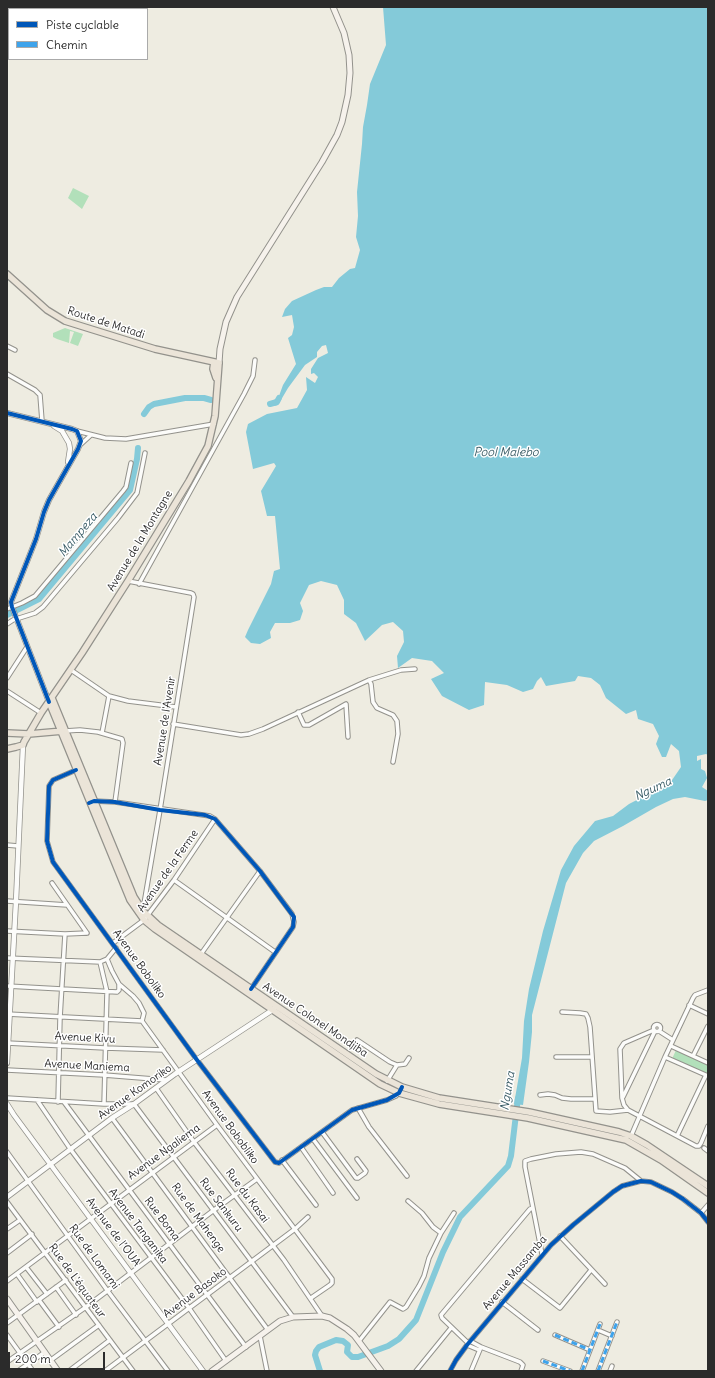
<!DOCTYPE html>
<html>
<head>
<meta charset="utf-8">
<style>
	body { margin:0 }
	#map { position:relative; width:715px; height:1378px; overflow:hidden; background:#eeece1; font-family:Delius,sans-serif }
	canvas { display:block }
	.frame { position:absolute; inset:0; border:8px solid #2b2b2b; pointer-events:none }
	.legend { position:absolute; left:8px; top:8px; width:140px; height:52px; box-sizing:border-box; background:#fff; border:1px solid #aaa; margin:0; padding:5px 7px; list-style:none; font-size:12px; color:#2b2b2b }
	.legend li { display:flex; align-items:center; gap:8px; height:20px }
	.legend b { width:20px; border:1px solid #aaa }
	.scale { position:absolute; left:8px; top:1352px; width:97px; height:18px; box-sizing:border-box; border:2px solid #2b2b2b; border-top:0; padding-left:5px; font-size:12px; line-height:14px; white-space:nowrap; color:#2b2b2b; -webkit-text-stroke:3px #fff; paint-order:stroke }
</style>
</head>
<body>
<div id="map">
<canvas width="715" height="1378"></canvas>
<div class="frame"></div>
<ul class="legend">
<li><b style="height:5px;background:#0057b8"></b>Piste cyclable</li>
<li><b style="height:5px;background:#3ea3eb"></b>Chemin</li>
</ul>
<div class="scale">200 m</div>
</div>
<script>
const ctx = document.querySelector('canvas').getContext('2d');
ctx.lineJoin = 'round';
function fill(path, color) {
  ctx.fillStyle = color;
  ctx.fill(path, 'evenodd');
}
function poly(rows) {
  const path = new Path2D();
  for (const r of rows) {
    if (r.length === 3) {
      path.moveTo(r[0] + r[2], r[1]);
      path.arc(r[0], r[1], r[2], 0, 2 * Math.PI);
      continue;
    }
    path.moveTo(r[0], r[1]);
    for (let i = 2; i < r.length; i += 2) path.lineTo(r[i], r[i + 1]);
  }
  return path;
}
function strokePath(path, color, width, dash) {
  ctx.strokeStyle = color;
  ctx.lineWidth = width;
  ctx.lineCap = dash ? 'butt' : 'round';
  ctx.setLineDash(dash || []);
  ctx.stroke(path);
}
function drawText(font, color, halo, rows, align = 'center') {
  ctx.font = font + ' Delius,sans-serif';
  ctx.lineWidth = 3;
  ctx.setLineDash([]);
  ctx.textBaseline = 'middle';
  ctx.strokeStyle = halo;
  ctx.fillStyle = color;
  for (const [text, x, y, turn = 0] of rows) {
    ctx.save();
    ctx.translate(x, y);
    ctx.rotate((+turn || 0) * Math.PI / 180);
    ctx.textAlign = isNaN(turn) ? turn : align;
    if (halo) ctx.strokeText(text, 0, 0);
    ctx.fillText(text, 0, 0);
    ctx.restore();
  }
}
fill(poly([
	[73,188,89,196,82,209,68,198],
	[65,328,83,334,78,346,70,343,74,332,70,331,69,343,57,339,53,337,53,333],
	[676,1050,708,1064,708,1075,672,1059]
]), '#b2e0ba');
fill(poly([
	[383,7,708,7,708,755,706,754,697,756,697,761,701,759,701,769,705,771,707,778,702,787,708,791,708,800,705,801,685,797,673,799,656,807,623,826,594,841,583,853,566,883,532,1015,532,1032,529,1062,523,1105,514,1104,522,1058,524,1021,529,989,543,931,561,870,574,846,595,821,613,816,629,804,670,783,681,767,679,751,671,744,666,757,662,757,656,744,659,736,653,724,638,719,636,710,626,714,606,698,600,685,591,678,578,676,575,681,546,686,541,677,537,681,533,689,523,692,507,685,485,682,484,705,469,710,442,696,431,679,444,673,432,661,412,658,398,668,397,656,404,642,403,631,393,622,382,625,365,641,356,623,344,614,344,600,337,585,321,581,309,585,300,603,303,611,300,620,290,623,275,623,270,632,271,638,260,644,251,643,245,637,248,630,271,584,274,571,280,569,275,516,267,516,261,491,276,466,274,463,253,469,246,432,248,424,267,414,297,408,307,390,306,377,315,383,318,377,314,373,311,374,311,369,318,358,328,353,326,345,322,346,317,352,317,357,305,365,288,388,278,405,274,406,274,400,279,396,283,385,296,364,288,338,292,335,294,327,292,315,282,317,285,309,292,301,316,290,324,287,332,287,339,278,350,269,355,268,360,250,356,237,358,216,357,192,362,144,363,127,367,105,370,84,386,45]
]), '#84cad9');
strokePath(poly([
	[270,404,277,402,279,398],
	[144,414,149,407,154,404,185,398,204,398,211,400],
	[7,615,39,599,130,490,137,459,138,448],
	[320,1371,315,1355,316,1351,319,1347,336,1340,343,1341,348,1345,347,1352,352,1357,358,1357,388,1346,399,1339,416,1320,443,1252,460,1217,508,1166,511,1156,518,1098]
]), '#84cad9', 6);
const minor = poly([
	[7,346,15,350],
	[7,374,35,390,40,395,42,421],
	[77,431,105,438,126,439,214,424],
	[80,445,91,435],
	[128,581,191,593,193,594,194,597,160,810,143,910],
	[139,584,244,394,253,376,255,360],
	[7,609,22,603,35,596,123,491,126,487,131,463],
	[7,624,13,620,35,613,43,607,118,518,137,493,145,453],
	[71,670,109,696,128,701,176,707],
	[7,678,27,647],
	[369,680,371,684,373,702,377,708,393,715,397,721,398,734,393,762],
	[7,691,41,713],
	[298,712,304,725,309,725,346,704,348,737],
	[173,724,241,735,249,734,263,729,369,680,401,670,415,669],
	[65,731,80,730,98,732,122,739,123,743,115,802],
	[102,733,109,696],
	[76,770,53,780,49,786,47,841,53,862,197,1060,275,1162,279,1163,352,1110,387,1100,396,1096,399,1092],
	[94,801,115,802,210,816,215,819,260,871,292,914,294,922,293,927,251,989],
	[7,845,18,846],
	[174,880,275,952],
	[52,883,87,933],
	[7,901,67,905],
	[7,931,65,934,87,933],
	[113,943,144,920,174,880,215,819],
	[201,954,260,871],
	[7,958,100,962,107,959],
	[100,962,107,992,104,1104],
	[119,984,133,996,139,1003,144,1013,142,1021,217,1125,332,1279,332,1283,330,1285,311,1298],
	[7,986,117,992,119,990,119,984,112,971,107,959,116,948],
	[689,1005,708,1014],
	[562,1012,580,1013,586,1014,588,1018,590,1027,596,1111,610,1112,628,1110],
	[7,1014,142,1021],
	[657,1028,3.5],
	[654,1030,624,1043,620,1049,622,1098,624,1105,628,1110,696,1146,699,1146,701,1143,708,1126],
	[659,1031,673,1040],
	[357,1040,390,1062,397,1065,405,1064,409,1058],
	[7,1043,105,1048,163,1050],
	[671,1046,708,1063],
	[693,1056,708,1026],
	[556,1057,592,1057],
	[665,1057,708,1076],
	[7,1070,104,1075,166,1080],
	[387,1081,397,1065],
	[156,1088,194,1142,284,1260,322,1316],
	[540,1095,548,1094,555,1095,562,1098,571,1099,595,1099],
	[623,1097,655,1031],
	[7,1098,104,1104,134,1104,293,1317],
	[37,1100,71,1150,189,1308,226,1361],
	[58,1102,60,1018,65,934],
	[64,1102,246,1347],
	[358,1108,369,1127,407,1176],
	[112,1118,268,1330],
	[322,1132,356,1178,358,1178,365,1173,366,1171,357,1159],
	[631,1136,665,1057,693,998,695,995,708,990],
	[677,1136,706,1075],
	[313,1139,357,1198],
	[301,1147,333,1193],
	[704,1148,708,1151],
	[7,1152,107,1290,168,1371],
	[282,1160,316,1205],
	[408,1201,422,1213,433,1227,441,1233],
	[7,1202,133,1371],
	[701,1213,708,1205],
	[7,1229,20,1220],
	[560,1236,605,1284],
	[7,1253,32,1234],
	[542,1254,525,1167,525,1161,531,1159,556,1154,581,1152,593,1154,625,1168,641,1181],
	[26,1267,47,1294],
	[17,1274,37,1302],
	[522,1279,560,1308,591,1270],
	[7,1281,217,1125],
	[56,1287,76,1315],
	[39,1300,59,1327],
	[502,1302,538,1330],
	[7,1323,66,1280],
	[598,1330,612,1336],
	[7,1335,33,1371],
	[555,1335,590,1350],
	[260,1336,267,1371],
	[359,1341,390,1302,403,1309,406,1307,419,1286,424,1276,429,1258,441,1233,454,1213],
	[470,1341,481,1347],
	[468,1343,442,1318,441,1315,530,1209,533,1208],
	[467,1345,479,1350],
	[51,1360,99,1325],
	[543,1361,570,1371],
	[7,1362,86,1307,214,1210,257,1179],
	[18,1371,45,1352],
	[69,1371,110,1340],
	[105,1371,295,1229,308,1217],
	[416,1371,451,1328],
	[450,1371,456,1360,467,1345,551,1245,573,1225,613,1192,622,1186,641,1181,651,1182,672,1192,683,1199,701,1213,708,1222],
	[471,1371,481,1347,520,1362,523,1365,521,1371],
	[582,1371,600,1324],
	[598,1371,617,1322],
	[610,1371,612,1366]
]);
const tertiary = poly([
	[7,413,72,429,77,431,81,441,78,449,49,500,44,512,36,539,11,602,12,607,49,702],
	[54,426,62,431,69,443,70,449,68,462],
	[7,1063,16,901,23,745],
	[7,1104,14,1115,203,1371],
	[7,1197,112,1118,134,1104,175,1074,274,1009]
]);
const secondary = poly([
	[219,363,220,349,226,322,237,297,322,162,337,135,342,122,348,95,350,73,349,55,344,33,333,7],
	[7,1299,58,1371],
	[212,1371,280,1321,293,1317,322,1316,330,1318,347,1329,354,1335,381,1371]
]);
const primary = poly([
	[7,274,47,310,65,321,155,349,219,363,215,416,208,446,189,481,128,581,82,653,41,713,24,742,23,745,16,747,7,749],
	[214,362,213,369,216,378],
	[52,698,134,897,143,911,158,925,376,1074,402,1087,439,1098,529,1112,619,1132,631,1136,647,1145,708,1186],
	[49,702,130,900,144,920,155,929,351,1064,380,1084,399,1093,439,1104,528,1118,626,1140,661,1160,708,1193],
	[7,733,29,734,63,731]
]);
strokePath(minor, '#93928c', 5.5);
strokePath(tertiary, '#93928c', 6);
strokePath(secondary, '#93928c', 7);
strokePath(primary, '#93928c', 8);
strokePath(minor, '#fcfcfa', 3.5);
strokePath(tertiary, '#fcfcfa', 4.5);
strokePath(secondary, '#f6f2ec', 5);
strokePath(primary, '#ebe4d8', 5.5);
strokePath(poly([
	[555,1335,590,1350],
	[543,1361,570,1371],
	[582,1371,600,1324],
	[598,1371,617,1322]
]), '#3ea3eb', 3, [6, 3]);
strokePath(poly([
	[7,413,72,429,77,431,81,441,78,449,49,500,44,512,36,539,11,602,12,607,49,702],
	[76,770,53,780,49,786,47,841,53,862,197,1060,275,1162,279,1163,352,1110,387,1100,399,1093,402,1087],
	[89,803,94,801,115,802,160,810,205,815,215,819,260,871,294,917,293,927,251,989],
	[450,1371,456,1360,467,1345,551,1245,573,1225,613,1192,622,1186,641,1181,651,1182,672,1192,683,1199,701,1213,708,1222]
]), '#0057b8', 4);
drawText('11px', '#2b2b2b', '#fff', [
	["Route de Matadi",106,323,18],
	["Avenue de la Montagne",140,541,-59],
	["Avenue de l'Avenir",165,721,-81],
	["Avenue de la Ferme",168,871,-55],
	["Avenue Boboliko",139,964,54],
	["Avenue Colonel Mondjiba",315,1020,34],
	["Avenue Kivu",85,1038,3],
	["Avenue Maniema",87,1066,3],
	["Avenue Komoriko",135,1092,-35],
	["Avenue Bobobliko",230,1127,54],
	["Avenue Ngaliema",164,1152,-36],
	["Rue du Kasai",247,1196,53],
	["Rue Sankuru",221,1205,53],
	["Rue de Mahenge",198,1218,54],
	["Rue Boma",162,1219,53],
	["Avenue Tanganika",138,1226,53],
	["Avenue de l’OUA",113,1232,53],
	["Rue de Lomami",94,1257,54],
	["Avenue Massamba",515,1273,-50],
	["Rue de L'équateur",77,1281,54],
	["Avenue Basoko",195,1293,-37]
]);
drawText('italic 12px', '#3a5d67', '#fff', [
	["Pool Malebo",506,453],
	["Mampeza",78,535,-50],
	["Nguma",653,789,-25],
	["Nguma",508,1091,-81]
]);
</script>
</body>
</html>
